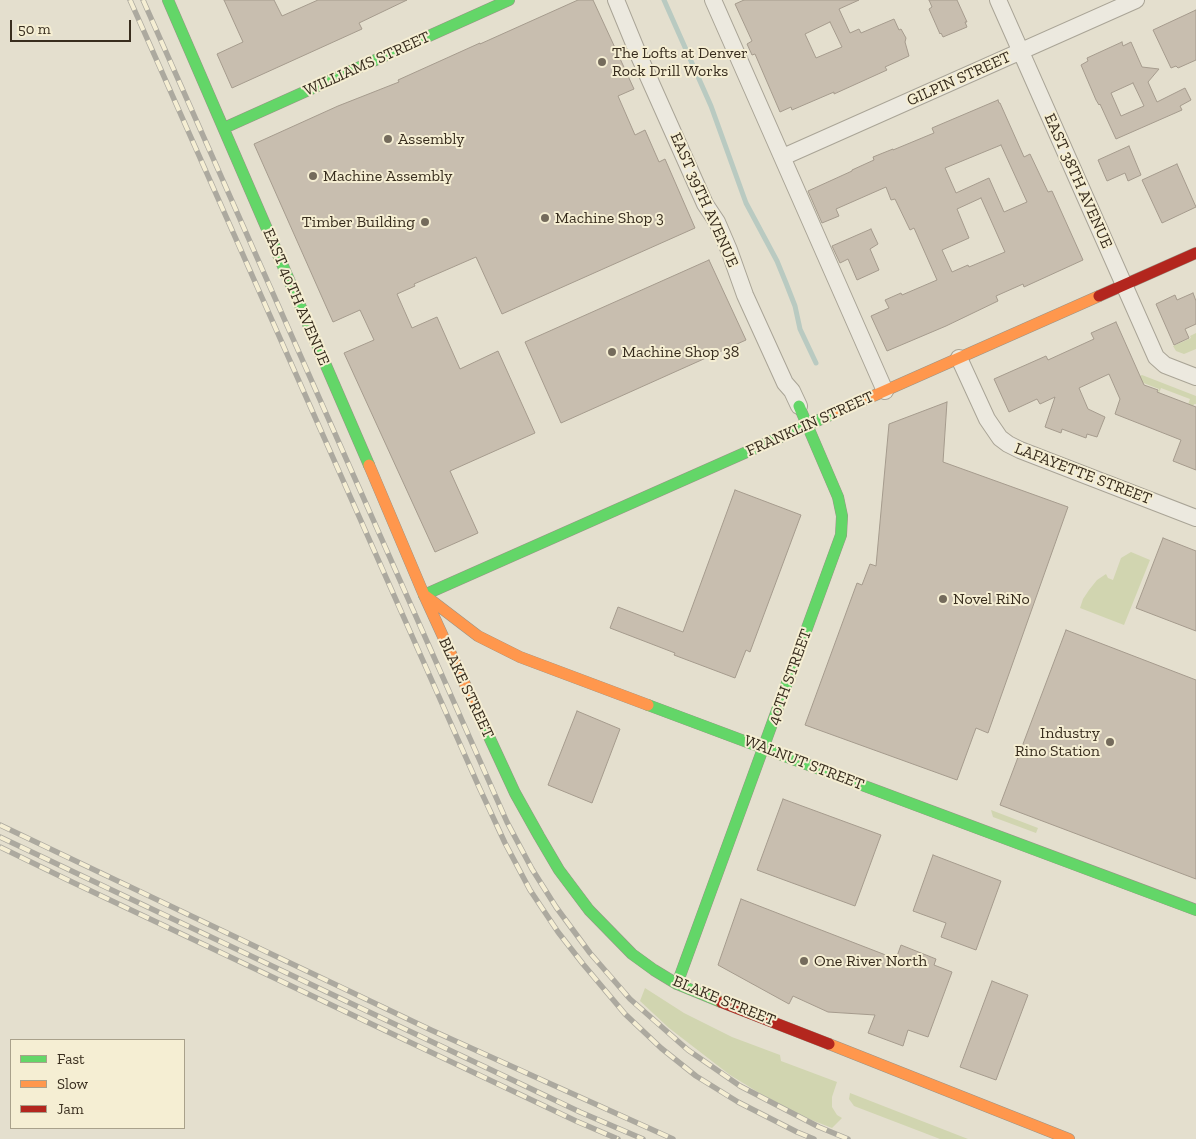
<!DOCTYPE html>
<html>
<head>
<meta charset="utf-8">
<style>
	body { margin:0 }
	#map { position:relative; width:1196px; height:1139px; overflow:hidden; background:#e4dfce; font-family:"Zilla Slab",serif }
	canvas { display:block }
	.legend { position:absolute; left:10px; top:1039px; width:175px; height:90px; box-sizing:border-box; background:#f5eed3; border:1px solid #a9a18b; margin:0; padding:6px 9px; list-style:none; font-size:15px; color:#382d1e }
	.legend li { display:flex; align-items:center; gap:10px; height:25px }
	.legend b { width:25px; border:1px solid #a9a18b }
	.scale { position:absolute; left:10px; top:20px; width:121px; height:22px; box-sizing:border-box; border:2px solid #382d1e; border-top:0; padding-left:6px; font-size:15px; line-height:18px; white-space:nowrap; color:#382d1e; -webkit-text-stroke:4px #f5eed3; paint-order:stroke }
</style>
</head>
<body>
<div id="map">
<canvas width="1196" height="1139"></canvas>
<ul class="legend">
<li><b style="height:6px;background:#63d668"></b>Fast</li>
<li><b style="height:6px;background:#ff974d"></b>Slow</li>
<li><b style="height:6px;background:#b3261e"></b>Jam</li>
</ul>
<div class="scale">50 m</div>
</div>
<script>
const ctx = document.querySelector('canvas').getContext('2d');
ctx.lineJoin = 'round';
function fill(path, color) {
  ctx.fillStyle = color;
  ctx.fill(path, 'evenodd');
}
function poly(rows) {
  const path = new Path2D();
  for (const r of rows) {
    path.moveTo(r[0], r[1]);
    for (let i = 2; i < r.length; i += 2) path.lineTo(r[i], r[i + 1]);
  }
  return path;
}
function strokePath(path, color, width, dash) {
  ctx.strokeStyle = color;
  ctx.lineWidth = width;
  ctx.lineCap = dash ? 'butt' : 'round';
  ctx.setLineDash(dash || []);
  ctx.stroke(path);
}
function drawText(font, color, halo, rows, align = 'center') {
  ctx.font = font + ' "Zilla Slab",serif';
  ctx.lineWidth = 4;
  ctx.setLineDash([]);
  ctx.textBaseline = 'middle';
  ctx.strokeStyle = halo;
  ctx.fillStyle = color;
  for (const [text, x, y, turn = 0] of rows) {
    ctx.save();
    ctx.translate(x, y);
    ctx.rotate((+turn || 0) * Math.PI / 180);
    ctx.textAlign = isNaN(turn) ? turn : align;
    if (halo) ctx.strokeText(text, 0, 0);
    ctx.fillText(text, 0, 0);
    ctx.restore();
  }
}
fill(poly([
	[1196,333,1196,349,1184,354,1176,351,1173,346,1191,338,1190,336],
	[1142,375,1196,396,1196,404,1194,404,1186,426,1181,424,1190,399,1161,388,1148,422,1159,389,1141,382,1124,383],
	[1131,552,1150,560,1124,625,1080,608,1083,599,1089,590,1097,580,1106,574,1108,578,1113,580,1121,558],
	[991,810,1038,828,1036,833,993,817],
	[645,988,684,1013,732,1037,780,1055,781,1061,837,1082,832,1097,832,1107,837,1115,842,1118,832,1128,809,1119,786,1108,761,1094,730,1075,669,1028,640,1001],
	[850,1093,968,1139,940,1139,854,1106,849,1099]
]), '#d1d5b0');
strokePath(poly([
	[664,0,711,106,746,203,777,261,786,283,795,306,800,329,816,363]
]), '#b9cac1', 5);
const building = poly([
	[224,0,274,0,282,16,318,0,407,0,359,23,362,29,232,88,217,54,243,42,224,0],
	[578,0,593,0,634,89,618,96,635,135,645,130,659,162,665,159,695,228,502,314,476,257,414,284,415,286,397,294,412,328,437,317,460,369,498,351,535,433,450,471,478,533,435,552,344,353,374,340,360,310,333,322,254,144,338,106,399,82,398,80,480,43,480,44,578,0],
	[744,0,859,0,839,9,850,33,859,29,861,33,894,19,899,30,901,29,906,38,905,42,909,56,885,67,887,70,834,94,834,92,792,110,791,107,780,112,755,54,752,55,747,44,752,41,735,4,744,0],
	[830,22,842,47,816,58,805,34,830,22],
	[929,0,957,0,967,22,965,22,967,27,943,37,941,33,940,34,929,9,932,7,929,0],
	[1196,10,1196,60,1178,68,1176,66,1171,68,1153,30,1196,10],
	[1122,42,1123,46,1131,42,1142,67,1159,69,1148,82,1157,102,1185,88,1191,100,1180,106,1182,110,1116,139,1100,104,1099,105,1096,100,1081,65,1088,61,1087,58,1122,42],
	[1133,83,1144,106,1121,116,1111,93,1133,83],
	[998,100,999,103,1000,103,1024,157,1030,154,1048,192,1052,191,1083,260,1024,287,1023,284,996,296,998,301,946,326,887,351,871,316,889,308,885,300,901,293,902,295,937,280,914,228,910,230,895,199,891,200,886,187,836,209,839,216,822,223,808,191,852,171,852,170,874,160,873,157,893,149,893,150,934,133,932,128,998,100],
	[1001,145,1027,202,1004,212,989,178,956,193,945,168,1001,145],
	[981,198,1005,252,969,267,968,265,952,272,942,250,969,238,957,209,981,198],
	[1129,146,1141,175,1128,181,1125,173,1107,181,1098,160,1129,146],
	[1177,164,1196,207,1162,223,1142,180,1177,164],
	[871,229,878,244,870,249,879,270,857,280,848,259,840,263,832,246,871,229],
	[709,260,746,340,561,423,525,342,709,260],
	[1193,293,1196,301,1196,324,1185,329,1189,338,1174,345,1156,304,1175,295,1177,300,1193,293],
	[1116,322,1144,385,1158,390,1157,392,1196,407,1196,470,1173,461,1181,440,1115,414,1120,399,1109,374,1079,388,1088,409,1105,417,1097,437,1087,434,1086,438,1062,429,1061,433,1045,427,1055,397,1040,404,1037,399,1009,412,994,379,1046,356,1048,360,1094,339,1091,333,1116,322],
	[947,402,943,462,1068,507,988,733,976,728,957,780,805,725,857,583,862,585,870,564,876,566,889,424,947,402],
	[735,490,801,515,750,652,746,650,735,678,674,655,675,653,610,628,618,607,683,632,735,490],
	[1163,538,1196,551,1196,631,1136,608,1163,538],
	[1066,630,1196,680,1196,879,1000,805,1066,630],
	[577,711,620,729,592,803,548,785,577,711],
	[783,799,881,835,855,906,757,870,783,799],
	[933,855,1001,881,976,950,941,937,946,923,913,911,933,855],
	[741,899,896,959,901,945,936,959,934,965,952,972,928,1037,908,1030,903,1046,868,1033,875,1015,828,1012,793,996,789,1004,718,965,741,899],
	[992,981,1028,995,996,1080,960,1067,992,981]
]);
fill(building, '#c8beaf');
strokePath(building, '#a59b8d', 1);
const street = poly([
	[616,0,639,56,705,204,717,222,729,250,745,295,785,383,792,391,799,406],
	[713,0,885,391],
	[998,0,1156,357,1165,365,1196,377],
	[783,157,1136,0],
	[959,358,987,419,1000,438,1008,444,1020,450,1196,518]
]);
const fast = poly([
	[168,0,369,465],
	[224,128,509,0],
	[424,595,837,412],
	[648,705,1196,910],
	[479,715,515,793,539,836,559,870,589,910,632,954,654,970,677,984,721,1002],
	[677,984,841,535,842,516,838,497,799,406]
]);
const slow = poly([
	[837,412,1099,296],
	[369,465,424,595,479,715],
	[427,597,478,636,520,657,648,705],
	[829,1044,1069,1139]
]);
const jam = poly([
	[1099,296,1196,253],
	[721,1002,829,1044]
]);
strokePath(street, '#a9a496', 18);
strokePath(fast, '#999386', 12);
strokePath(slow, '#999386', 12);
strokePath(jam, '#999386', 12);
strokePath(street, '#ece9df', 16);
strokePath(fast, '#63d668', 11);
strokePath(slow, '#ff974d', 11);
strokePath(jam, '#b3261e', 11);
const rail = poly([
	[130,0,479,787,505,843,530,890,558,932,583,964,625,1014,661,1048,696,1076,738,1102,797,1132,814,1139],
	[143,0,507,822,532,869,556,907,590,953,630,999,688,1050,740,1086,819,1127,848,1139],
	[0,825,431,1030,673,1139],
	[0,837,580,1112,643,1139],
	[0,847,72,882,576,1121,618,1139]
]);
strokePath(rail, '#aca99f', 5.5);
strokePath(rail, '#f5eed3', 4, [11]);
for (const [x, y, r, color] of [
	[602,62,5,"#746b5c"],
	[388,139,5,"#746b5c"],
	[313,176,5,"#746b5c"],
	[545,218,5,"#746b5c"],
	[425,222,5,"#746b5c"],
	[612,352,5,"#746b5c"],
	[943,599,5,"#746b5c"],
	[1110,742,5,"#746b5c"],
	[804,961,5,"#746b5c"]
]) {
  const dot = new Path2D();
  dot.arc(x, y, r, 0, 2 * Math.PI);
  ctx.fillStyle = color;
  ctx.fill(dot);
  strokePath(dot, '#f5eed3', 2);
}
drawText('16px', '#382d1e', '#f5eed3', [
	["The Lofts at Denver",612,53],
	["Rock Drill Works",612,71],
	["Assembly",398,139],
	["Machine Assembly",323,176],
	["Machine Shop 3",555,218],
	["Timber Building",415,222,"right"],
	["Machine Shop 38",622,352],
	["Novel RiNo",953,599],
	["Industry",1100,733,"right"],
	["Rino Station",1100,751,"right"],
	["One River North",814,961]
], 'left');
drawText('16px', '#382d1e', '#f5eed3', [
	["WILLIAMS STREET",367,64,-24],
	["GILPIN STREET",959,79,-24],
	["EAST 38TH AVENUE",1078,181,66],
	["EAST 39TH AVENUE",704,200,66],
	["EAST 40TH AVENUE",296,297,67],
	["FRANKLIN STREET",810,424,-24],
	["LAFAYETTE STREET",1083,474,21],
	["40TH STREET",790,677,-70],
	["BLAKE STREET",466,688,65],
	["WALNUT STREET",804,763,21],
	["BLAKE STREET",724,1001,22]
]);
</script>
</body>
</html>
